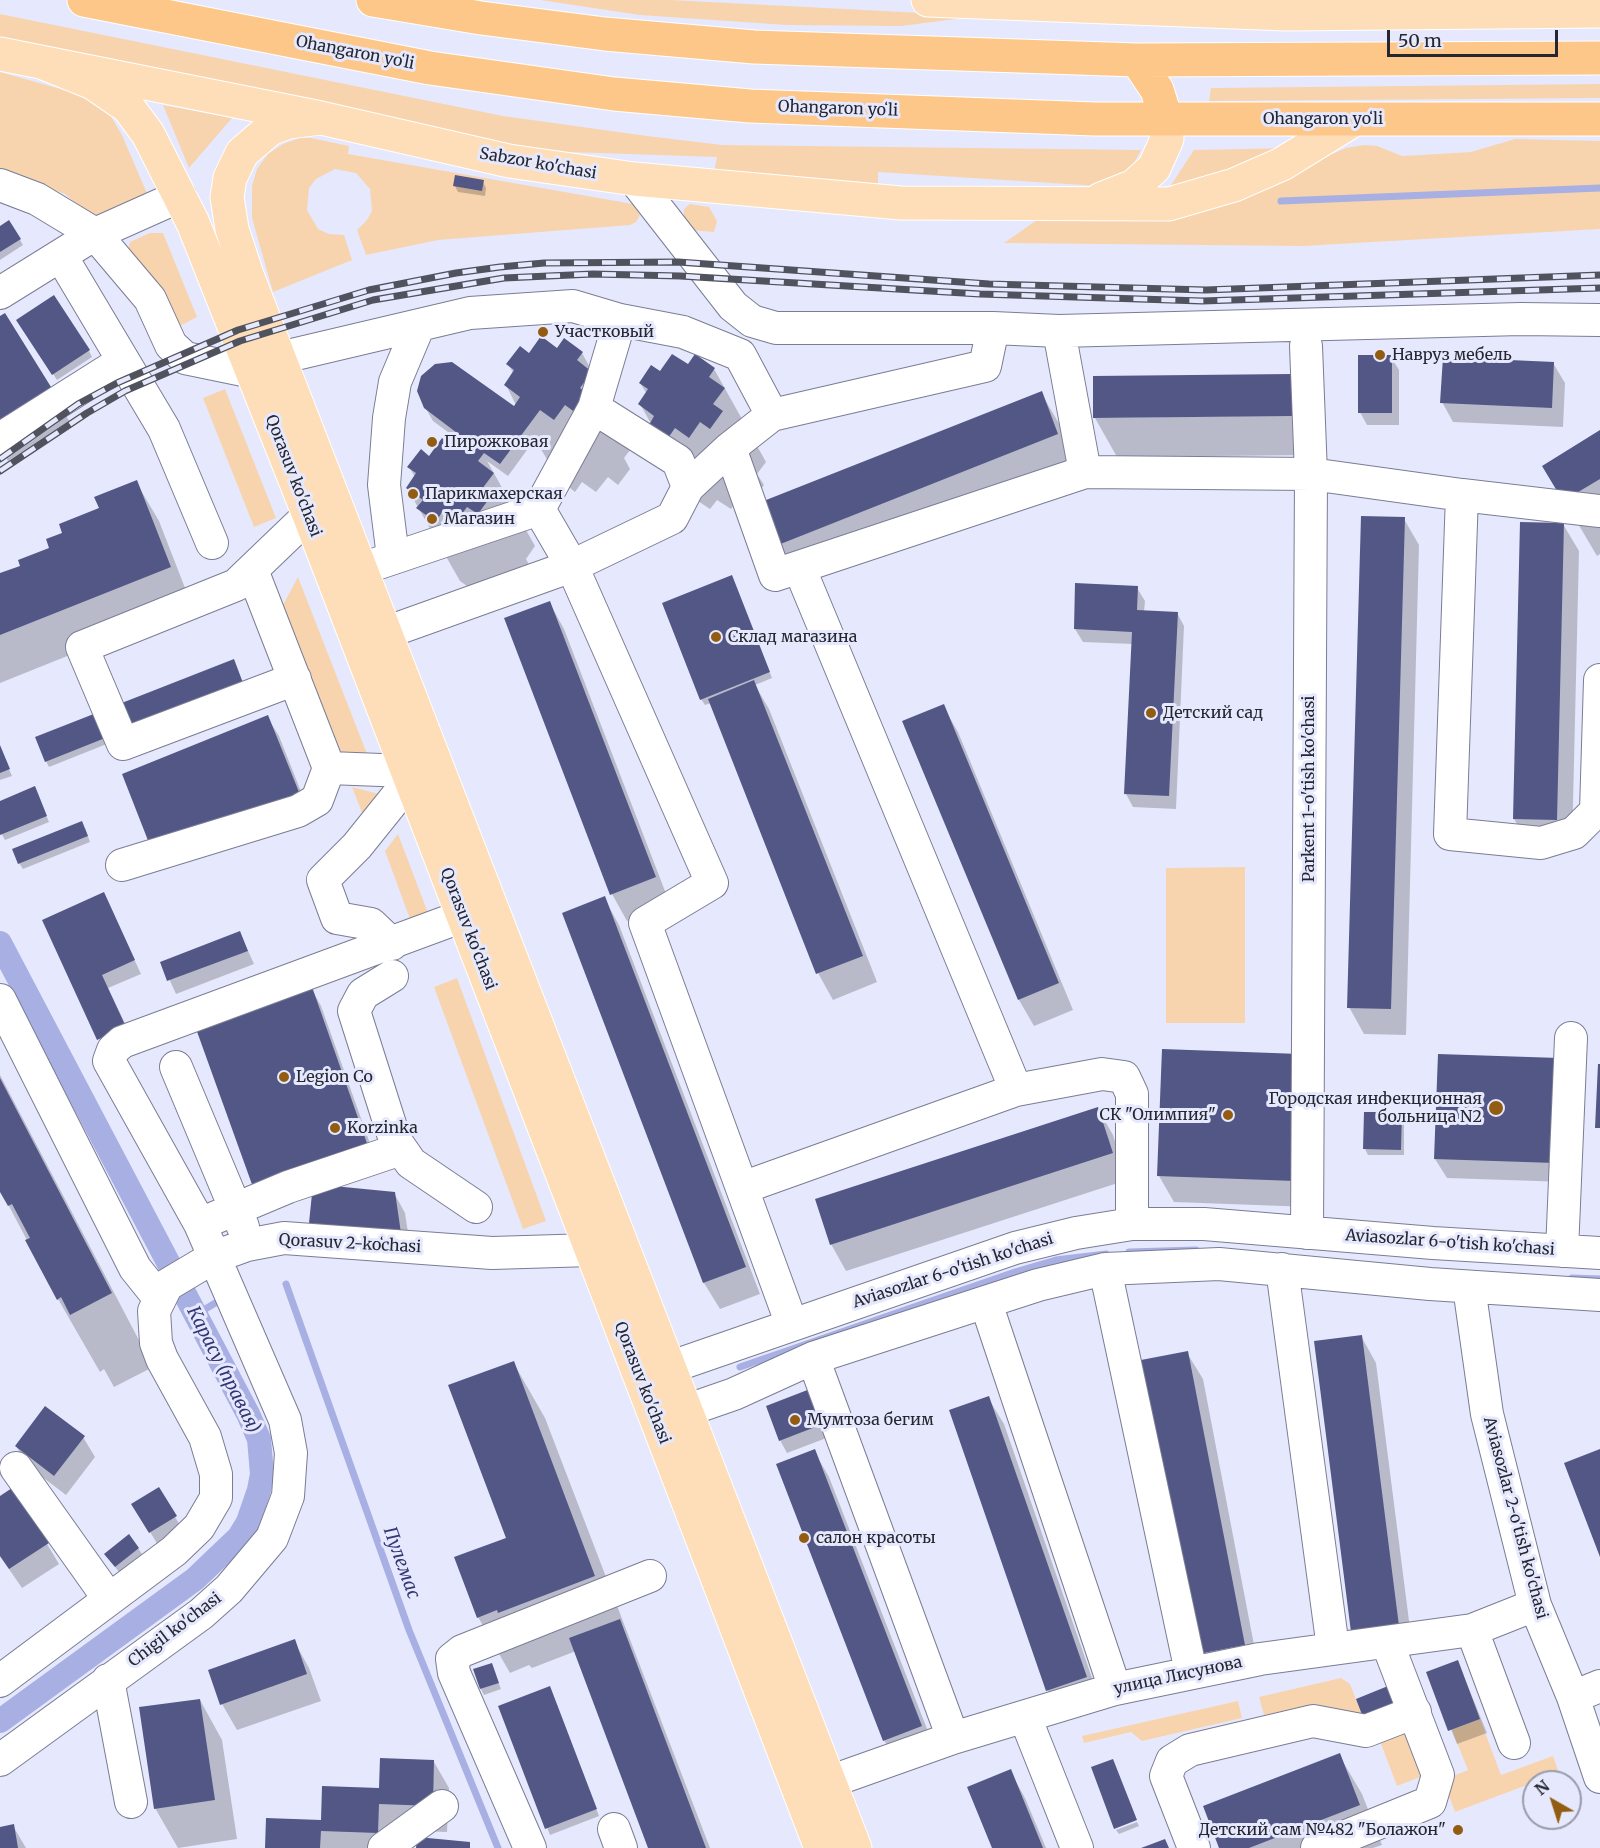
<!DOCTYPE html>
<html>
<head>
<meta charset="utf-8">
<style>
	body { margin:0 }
	#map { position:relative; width:1600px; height:1848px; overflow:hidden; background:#e6e9fd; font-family:Merriweather,serif }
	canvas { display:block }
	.north { position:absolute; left:1522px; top:1770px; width:60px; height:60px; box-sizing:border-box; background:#e6e9fd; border:2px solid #999bab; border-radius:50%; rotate:321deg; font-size:16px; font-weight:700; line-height:24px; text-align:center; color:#252730 }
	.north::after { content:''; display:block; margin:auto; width:21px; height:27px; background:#925d12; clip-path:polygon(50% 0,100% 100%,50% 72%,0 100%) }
	.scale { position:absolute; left:1387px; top:30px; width:171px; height:27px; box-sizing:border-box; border:3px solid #252730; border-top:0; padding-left:8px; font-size:18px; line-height:21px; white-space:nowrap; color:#252730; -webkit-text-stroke:4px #e6e9fd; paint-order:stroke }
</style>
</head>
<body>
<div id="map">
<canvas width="1600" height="1848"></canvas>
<div class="north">N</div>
<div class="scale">50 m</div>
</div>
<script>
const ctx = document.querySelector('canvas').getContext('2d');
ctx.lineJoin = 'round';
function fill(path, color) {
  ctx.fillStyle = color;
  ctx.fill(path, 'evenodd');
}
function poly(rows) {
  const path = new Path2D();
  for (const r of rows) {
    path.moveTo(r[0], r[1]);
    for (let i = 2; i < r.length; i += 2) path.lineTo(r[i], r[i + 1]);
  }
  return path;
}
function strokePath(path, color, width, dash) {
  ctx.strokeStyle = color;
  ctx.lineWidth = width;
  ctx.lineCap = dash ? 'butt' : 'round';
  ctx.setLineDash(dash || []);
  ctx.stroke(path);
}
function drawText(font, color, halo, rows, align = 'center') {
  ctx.font = font + ' Merriweather,serif';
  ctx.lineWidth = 6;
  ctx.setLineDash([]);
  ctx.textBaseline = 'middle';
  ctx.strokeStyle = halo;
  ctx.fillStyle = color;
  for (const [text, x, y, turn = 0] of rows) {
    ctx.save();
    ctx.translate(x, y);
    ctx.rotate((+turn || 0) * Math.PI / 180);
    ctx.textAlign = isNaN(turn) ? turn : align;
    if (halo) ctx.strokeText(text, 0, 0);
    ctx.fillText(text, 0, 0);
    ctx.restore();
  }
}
fill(poly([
	[540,0,671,0,980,16,901,26,787,25,640,15],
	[0,14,503,116,647,136,722,145,1141,150,1134,163,1123,173,1099,186,878,172,878,190,713,177,717,157,539,151,47,49,0,38],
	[0,72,82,95,97,103,110,115,122,135,149,198,99,223,65,194,0,170],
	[1600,84,1600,98,1209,101,1211,88],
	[163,105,232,118,189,168],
	[300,138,311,138,349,146,348,154,633,204,640,215,636,222,630,225,438,240,366,255,357,230,367,220,372,211,370,189,356,173,335,169,316,179,309,188,307,210,318,229,329,234,344,235,352,260,273,292,252,218,252,186,257,169,268,154,283,144],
	[1515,139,1600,141,1600,229,1303,246,1004,243,1037,220,1166,220,1222,202,1346,148,1364,145,1377,146,1402,156,1421,155,1471,152],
	[1293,148,1167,191,1194,150],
	[690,204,709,207,717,221,714,232,690,230,684,216,684,209],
	[150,233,163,233,197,317,176,328,127,253,130,242],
	[225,389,276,518,254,527,203,398],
	[298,577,369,759,342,755,283,605],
	[352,787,383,795,364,818],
	[398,834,428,913,410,919,385,851],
	[1245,867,1245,1023,1166,1023,1166,868],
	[457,978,546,1221,523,1229,434,987],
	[1341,1678,1350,1684,1364,1720,1315,1704,1264,1715,1259,1697],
	[1238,1701,1242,1718,1142,1741,1131,1732,1084,1743,1082,1736],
	[1480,1719,1501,1775,1553,1756,1559,1773,1455,1812,1443,1780,1468,1770,1452,1730],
	[1406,1731,1423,1776,1397,1786,1380,1741]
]), '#f7d4ae');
fill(poly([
	[483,182,486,188,485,196,458,192,455,186],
	[9,222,23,245,0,260,0,228],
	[0,317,70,422,8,461,0,449],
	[22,326,89,351,92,357,57,380],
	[557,350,582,353,633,446,624,458,630,469,618,485,608,477,596,492,582,482,575,492,558,478,535,439,508,476,487,461,535,546,526,559,532,570,478,594,460,581,407,488,415,477,409,467,430,458,458,451,464,444,433,421,425,407,420,382,428,370,440,364,520,413,506,385,514,374,508,364,529,355],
	[1391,357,1399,370,1399,425,1367,425,1360,412],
	[1553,363,1565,383,1563,427,1453,422,1442,402],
	[689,367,714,369,766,462,757,474,764,485,752,501,742,494,731,509,717,500,710,509,692,497,640,404,647,394,640,383,661,373],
	[1041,393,1064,432,1080,473,802,583,779,544],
	[1314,415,1314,455,1117,457,1095,418],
	[1600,432,1600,554,1597,556,1544,466],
	[136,482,159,521,192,606,0,683,0,575,22,566,51,549,64,533],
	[1404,519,1419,545,1406,1035,1364,1034,1349,1007],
	[1563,524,1579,551,1572,846,1530,846,1514,819],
	[734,583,772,678,755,685,769,709,877,982,833,1000,818,973,711,703,705,705,701,699],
	[1137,588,1145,601,1144,612,1177,613,1184,626,1176,809,1133,807,1126,794,1133,644,1083,642,1075,629],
	[549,602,564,629,670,904,627,921,612,894,506,619],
	[236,666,245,689,49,767,46,761],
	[943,706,958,732,1073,1010,1034,1026,1019,1000,904,722],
	[267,717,279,736,313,822,162,862],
	[0,749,12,776,0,780],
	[37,794,49,822,5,840,0,831,0,802],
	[85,828,90,842,23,869,19,863],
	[604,898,619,925,760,1294,720,1309,704,1283,564,914],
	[110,907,141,974,108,988,133,1040,106,1052,44,921],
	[240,933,254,964,176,994,162,963],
	[310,986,321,1006,379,1169,330,1187,394,1193,405,1213,411,1252,322,1243,311,1223,314,1192],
	[1299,1055,1310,1207,1174,1202,1159,1176],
	[1558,1059,1566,1182,1447,1178,1435,1159],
	[0,1075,153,1367,114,1387,104,1369,100,1372,58,1299,0,1189],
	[1098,1109,1113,1135,1127,1180,846,1271,831,1244],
	[1401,1114,1404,1120,1404,1155,1368,1155,1365,1149],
	[1361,1336,1376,1363,1413,1652,1368,1658],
	[1187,1353,1203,1379,1259,1671,1199,1654],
	[513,1362,545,1418,710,1848,649,1848,576,1651,532,1668,529,1665,510,1673,478,1617,508,1539],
	[988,1398,1004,1424,1101,1704,1063,1717,1048,1691,950,1411],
	[816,1404,829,1437,787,1453,780,1440],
	[83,1437,95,1457,66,1495,28,1466,16,1446],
	[814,1451,829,1477,936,1752,900,1767,884,1740],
	[158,1489,183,1530,158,1545,133,1504],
	[0,1498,47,1544,59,1564,22,1588,0,1556],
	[138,1548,142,1554,119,1572,106,1555],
	[294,1641,309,1668,321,1701,237,1730,222,1704],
	[1458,1662,1487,1733,1457,1744,1428,1673],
	[494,1671,501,1689,484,1695,481,1689],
	[552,1694,599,1816,550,1835,500,1707],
	[200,1700,222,1740,237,1839,178,1848,155,1808],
	[1339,1755,1362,1794,1382,1845,1373,1848,1221,1848],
	[434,1762,449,1788,447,1832,394,1830,393,1848,266,1848],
	[1010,1771,1025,1798,1046,1848,994,1848],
	[1137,1822,1139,1826,1119,1834,1116,1830],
	[13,1826,26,1848,0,1848,0,1828]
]), '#0003');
strokePath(poly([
	[1281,201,1600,188],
	[1129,1252,1196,1250],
	[1572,1278,1600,1279],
	[286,1284,409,1630,498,1848],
	[197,1314,217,1302],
	[740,1367,1015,1272,1056,1260,1106,1254]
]), '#a8afe3', 7);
strokePath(poly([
	[0,943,248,1414,259,1439,262,1474,259,1490,248,1522,239,1537,195,1579,0,1721]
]), '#a8afe3', 24);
fill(poly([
	[455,175,484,180,482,191,453,186],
	[9,220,21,239,0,252,0,226],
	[54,295,90,350,52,375,16,320],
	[5,313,56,395,0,430,0,316],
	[541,336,557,348,564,338,583,352,577,360,592,372,580,388,589,395,576,413,565,405,554,420,540,410,500,464,484,453,478,461,494,473,482,489,491,496,478,514,467,507,456,522,442,512,436,522,416,508,423,500,406,488,416,473,407,467,421,449,429,456,442,438,458,449,465,439,424,408,417,391,421,376,435,364,452,362,514,406,520,397,504,385,514,370,506,364,520,346,529,353],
	[672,354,688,364,695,354,715,368,709,377,725,388,713,404,723,411,710,429,700,422,689,438,675,428,668,438,649,425,654,416,638,404,648,389,639,383,651,365,660,371],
	[1358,355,1392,355,1392,413,1358,413],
	[1443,357,1554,362,1552,408,1440,403],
	[1292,374,1293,416,1093,418,1093,376],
	[1042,391,1058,434,778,545,761,502],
	[1600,430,1600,479,1563,501,1542,466],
	[137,480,171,567,0,635,0,573,20,566,18,560,49,548,46,539,62,533,59,524,99,508,94,497],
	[1361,516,1405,517,1391,1009,1347,1008],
	[1520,522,1564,523,1557,820,1513,819],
	[732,575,770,672,700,700,662,603],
	[1075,583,1138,586,1137,610,1178,612,1169,796,1124,794,1132,632,1074,629],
	[550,601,656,877,610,895,504,618],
	[234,659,243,683,45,762,35,737],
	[754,680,863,956,816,974,708,699],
	[944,704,1059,983,1018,1000,902,721],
	[268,715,303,802,149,843,122,774],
	[0,745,10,769,0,773],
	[35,786,47,816,0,835,0,801],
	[82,821,88,836,18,864,12,849],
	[104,892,135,960,102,975,126,1027,97,1040,42,920],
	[605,896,746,1267,703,1283,562,913],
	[240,931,248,951,167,981,160,962],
	[311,984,369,1149,254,1190,195,1026],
	[1162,1049,1300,1054,1295,1181,1157,1176],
	[1438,1054,1559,1058,1555,1163,1434,1159],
	[1598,1064,1600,1064,1600,1128,1595,1128],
	[0,1078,112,1293,70,1315,61,1297,57,1300,25,1240,30,1238,12,1204,8,1206,0,1192],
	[1098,1107,1113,1153,830,1245,815,1199],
	[1364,1112,1402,1112,1401,1150,1363,1149],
	[313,1184,395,1192,401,1233,309,1223],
	[1362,1335,1399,1626,1351,1632,1314,1341],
	[1188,1351,1245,1645,1198,1654,1141,1360],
	[514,1361,595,1576,498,1613,497,1610,477,1618,454,1557,506,1538,448,1385],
	[810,1389,823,1424,779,1441,766,1406],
	[989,1396,1087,1677,1046,1691,949,1410],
	[45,1406,85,1436,54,1476,15,1446],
	[815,1449,922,1726,883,1741,776,1464],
	[1600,1449,1600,1557,1564,1463],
	[159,1487,177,1516,149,1533,131,1504],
	[12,1488,49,1543,9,1569,0,1556,0,1496],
	[129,1534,139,1548,115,1567,104,1554],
	[620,1619,706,1848,648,1848,569,1638],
	[295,1639,307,1674,220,1705,208,1670],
	[1458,1660,1480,1719,1448,1731,1426,1672],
	[492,1663,499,1683,480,1689,473,1669],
	[550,1686,597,1809,545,1829,498,1706],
	[1388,1686,1396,1708,1364,1720,1356,1699],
	[200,1699,215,1800,154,1809,139,1707],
	[1340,1753,1360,1805,1249,1848,1219,1848,1203,1806],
	[380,1758,434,1760,433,1806,379,1804,378,1833,321,1831,320,1848,265,1848,266,1818,321,1820,322,1786,379,1788],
	[1113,1759,1137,1820,1114,1829,1091,1767],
	[1011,1769,1043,1848,992,1848,967,1787],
	[14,1824,18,1848,0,1848,0,1827],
	[417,1837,470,1842,470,1848,416,1848],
	[1165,1839,1169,1848,1141,1848]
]), '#525786');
const minor = poly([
	[634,179,733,306,752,321,776,328,993,328,1059,331,1521,319,1600,320],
	[0,185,37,199,95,234,150,299,171,345,185,358,253,372],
	[61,256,164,429,212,543],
	[0,293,95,234,180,196],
	[1306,346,1311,474,1307,1233],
	[279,358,419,325],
	[594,408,620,320],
	[772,415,985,366,993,328],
	[0,439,123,361],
	[730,448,775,575,1085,472,1059,331],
	[1085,472,1311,474,1462,495,1450,834,1541,843,1574,833,1596,811],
	[1462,495,1600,511],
	[393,557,384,485,389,418,395,382,419,325,470,313,573,306,620,320,683,332,740,355,772,415,730,448,688,487],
	[376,564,539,509,594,408,678,461,688,487,672,518,572,566,539,509],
	[252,570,329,768,407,771],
	[385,633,572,566,712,883,645,923,792,1325],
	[295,679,123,744,82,647,236,585,309,515],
	[1600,680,1596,811,1600,811],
	[122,865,298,811,317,800,329,768],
	[392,944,371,924,337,918,323,880,357,846,410,780],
	[392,976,363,994,354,1011,395,1140,411,1163,476,1207],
	[0,1000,135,1268,159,1298],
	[176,1067,243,1227],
	[1016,1090,1102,1074,1124,1077,1132,1094,1132,1224],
	[742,1188,1016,1090,799,567],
	[200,1224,288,1187,401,1149],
	[1562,1251,1571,1038],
	[1105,1269,1191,1672],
	[1282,1269,1333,1648],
	[1469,1287,1487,1414,1535,1605,1573,1697,1600,1777],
	[986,1303,1115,1689],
	[813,1358,953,1738],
	[645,1376,1015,1248,1076,1233,1132,1224,1204,1224,1433,1243,1600,1253],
	[662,1419,734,1394,813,1358,1038,1285,1105,1269,1219,1264,1430,1284,1600,1295],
	[16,1468,109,1599],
	[1472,1630,1514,1743],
	[108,1680,131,1802],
	[0,1681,174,1551,199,1527,216,1498,216,1474,205,1437,162,1359,156,1343,154,1311,167,1285,214,1257,247,1245,284,1238,492,1253,591,1250],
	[1573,1697,1600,1686],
	[1025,1717,1077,1848],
	[0,1760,201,1614,229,1589,272,1538,288,1496,291,1453,285,1420,200,1224,109,1061,113,1050,122,1042,463,916],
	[829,1782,953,1738,1115,1689,1260,1659,1472,1630,1535,1605],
	[614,1829,621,1848],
	[384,1848,442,1806],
	[530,1848,454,1673,452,1659,462,1651,650,1576],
	[1194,1848,1166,1776,1172,1761,1190,1750,1313,1721,1366,1731,1415,1712],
	[1317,1848,1430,1802,1438,1775,1387,1642]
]);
const major = poly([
	[928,0,1286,14,1600,11],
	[0,54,321,118,509,161,634,179,901,203,1169,204,1234,185,1282,164,1355,119],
	[46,64,93,83,128,107,148,134,193,223,309,515,821,1848],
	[321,118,288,122,270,129,242,153,230,178,227,197,232,229,247,275,855,1848],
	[1101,199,1134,186,1154,168,1167,139,1166,119]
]);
const highway = poly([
	[84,0,430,68,614,94,750,106,1095,119,1600,119],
	[373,0,481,18,605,34,754,47,1137,60,1600,58],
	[1137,60,1157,90,1166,119]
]);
strokePath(minor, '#7a7d94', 34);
strokePath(major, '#fff', 35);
strokePath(highway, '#fff', 35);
strokePath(minor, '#fff', 32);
strokePath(major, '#feddb9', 33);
strokePath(highway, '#fdc78a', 33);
const rail = poly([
	[0,459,78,404,117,383,238,330,369,290,456,273,500,267,544,263,678,262,989,284,1206,290,1600,275],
	[0,471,87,413,125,391,240,341,373,300,504,278,593,274,680,276,980,294,1202,301,1600,288]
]);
strokePath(rail, '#50525e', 7);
strokePath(rail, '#e6e9fd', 4.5, [14]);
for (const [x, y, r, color] of [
	[543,332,6,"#925d12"],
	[1380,355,6,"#925d12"],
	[432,442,6,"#925d12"],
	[413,494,6,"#925d12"],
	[432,519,6,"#925d12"],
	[716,637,6,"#925d12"],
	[1151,713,6,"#925d12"],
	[284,1077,6,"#925d12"],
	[1496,1108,8,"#925d12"],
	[1228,1115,6,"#925d12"],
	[335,1128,6,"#925d12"],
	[795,1420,6,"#925d12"],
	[804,1538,6,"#925d12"],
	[1458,1830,6,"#925d12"]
]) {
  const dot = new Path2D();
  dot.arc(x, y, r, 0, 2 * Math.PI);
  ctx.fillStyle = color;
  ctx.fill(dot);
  strokePath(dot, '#e6e9fd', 2);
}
drawText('16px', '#252730', '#e6e9fd', [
	["Ohangaron yoʻli",355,53,11],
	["Ohangaron yoʻli",838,109,2],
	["Ohangaron yoʻli",1323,119],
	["Sabzor ko'chasi",538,164,10],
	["Qorasuv ko'chasi",293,476,69],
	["Parkent 1-o'tish ko'chasi",1309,789,-90],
	["Qorasuv ko'chasi",468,929,69],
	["Aviasozlar 6-o'tish ko'chasi",1450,1243,4],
	["Qorasuv 2-koʻchasi",350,1244,3],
	["Aviasozlar 6-o'tish ko'chasi",953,1271,-18],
	["Qorasuv ko'chasi",642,1383,69],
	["Aviasozlar 2-o'tish ko'chasi",1515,1518,75],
	["Chigil ko'chasi",175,1630,-37],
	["улица Лисунова",1178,1676,-12]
]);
drawText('16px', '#252730', '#e6e9fd', [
	["Участковый",555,332],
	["Навруз мебель",1392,355],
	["Пирожковая",444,442],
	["Парикмахерская",425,494],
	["Магазин",444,519],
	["Склад магазина",728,637],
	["Детский сад",1163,713],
	["Legion Co",296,1077],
	["Городская инфекционная",1482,1099,"right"],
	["больница N2",1482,1117,"right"],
	["СК \"Олимпия\"",1216,1115,"right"],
	["Korzinka",347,1128],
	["Мумтоза бегим",807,1420],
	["салон красоты",816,1538],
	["Детский сам №482 \"Болажон\"",1446,1830,"right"]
], 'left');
drawText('italic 18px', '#343574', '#e6e9fd', [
	["Карасу (правая)",223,1370,63],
	["Пулемас",401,1563,70]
]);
</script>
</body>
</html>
